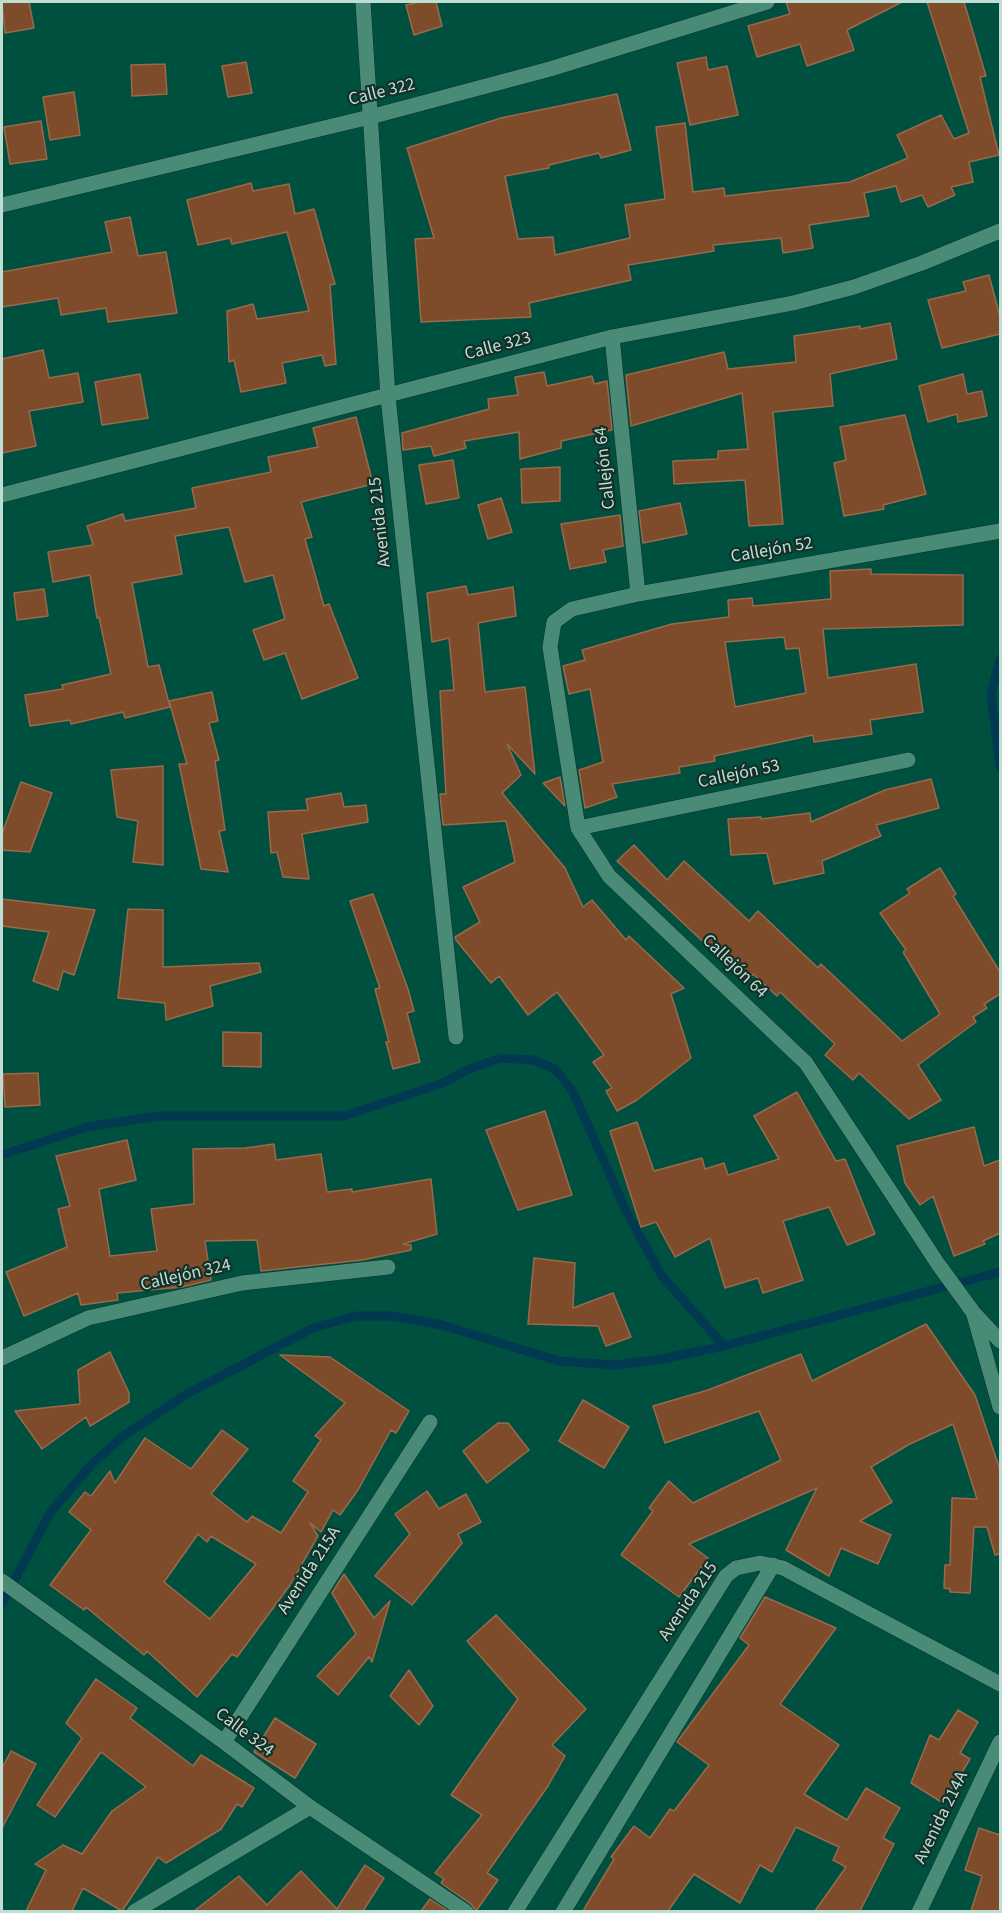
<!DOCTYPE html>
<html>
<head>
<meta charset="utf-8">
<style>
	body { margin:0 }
	#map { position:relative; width:1002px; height:1913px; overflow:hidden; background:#00503f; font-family:"Source Sans 3",sans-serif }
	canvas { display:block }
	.frame { position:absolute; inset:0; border:3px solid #beded3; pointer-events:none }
</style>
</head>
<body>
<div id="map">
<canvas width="1002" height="1913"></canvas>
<div class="frame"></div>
</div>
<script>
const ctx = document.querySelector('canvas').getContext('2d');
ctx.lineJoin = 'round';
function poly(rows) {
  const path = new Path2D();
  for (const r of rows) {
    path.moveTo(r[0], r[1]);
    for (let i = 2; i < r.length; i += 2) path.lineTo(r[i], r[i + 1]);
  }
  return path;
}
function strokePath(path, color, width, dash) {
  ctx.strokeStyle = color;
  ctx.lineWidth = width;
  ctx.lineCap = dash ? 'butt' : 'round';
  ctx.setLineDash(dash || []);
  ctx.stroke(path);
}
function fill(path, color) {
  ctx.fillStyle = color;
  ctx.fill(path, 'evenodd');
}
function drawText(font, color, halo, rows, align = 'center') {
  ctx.font = font + ' "Source Sans 3",sans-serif';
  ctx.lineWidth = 4.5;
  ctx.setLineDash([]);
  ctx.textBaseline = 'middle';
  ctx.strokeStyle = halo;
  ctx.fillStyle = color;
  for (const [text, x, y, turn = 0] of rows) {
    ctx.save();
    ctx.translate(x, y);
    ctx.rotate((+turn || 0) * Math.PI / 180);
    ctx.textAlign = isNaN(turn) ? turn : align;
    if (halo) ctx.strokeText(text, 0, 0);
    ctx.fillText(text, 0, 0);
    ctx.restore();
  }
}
strokePath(poly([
	[1000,659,991,694,1000,767],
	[2,1155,87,1127,158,1116,344,1116,443,1083,469,1069,501,1058,534,1060,555,1069,572,1090,628,1215,662,1276,724,1346],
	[2,1604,50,1513,91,1465,123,1436,187,1394,313,1328,355,1316,392,1316,442,1325,559,1361,615,1365,661,1359,724,1346,1000,1272]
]), '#003950', 9);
const building = poly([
	[2,2,29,2,34,28,5,33,2,2],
	[420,2,436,2,442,26,414,35,406,5,420,2],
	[786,2,902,2,847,30,854,50,807,66,800,44,757,57,748,26,790,14,786,2],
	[927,2,964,2,986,76,980,77,999,155,969,162,973,182,951,187,955,195,928,207,922,195,901,202,896,186,864,193,869,216,809,225,813,248,783,253,781,238,713,245,714,251,628,265,631,280,529,303,531,317,421,322,415,239,434,238,407,148,501,118,617,94,631,150,601,158,599,153,549,165,549,168,505,176,518,239,553,237,555,255,630,238,625,205,665,199,656,127,685,123,693,192,724,188,725,196,850,182,908,158,897,135,941,115,954,139,969,133,927,2],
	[706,57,708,70,727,66,738,115,690,125,677,63,706,57],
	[246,62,252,93,228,97,222,66,246,62],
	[165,64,167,94,132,96,131,65,165,64],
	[74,92,80,135,50,140,43,97,74,92],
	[41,121,47,159,10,164,4,127,41,121],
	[251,183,253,191,289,184,295,214,314,209,335,284,330,285,336,364,325,366,322,355,282,363,286,383,241,392,234,360,229,362,227,311,253,304,257,319,309,311,287,232,232,244,230,238,198,245,187,200,251,183],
	[130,217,138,256,166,252,177,313,108,322,106,308,61,315,58,298,2,307,2,272,112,252,105,222,130,217],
	[989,275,1000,317,1000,334,942,348,928,300,966,291,963,282,989,275],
	[890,323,897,359,830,374,833,406,773,412,783,524,749,526,745,480,674,484,673,461,718,459,718,451,748,449,742,393,631,426,626,375,724,352,728,369,796,362,794,336,860,326,860,329,890,323],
	[43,350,49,378,78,373,83,402,29,411,36,446,2,453,2,359,43,350],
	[544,372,547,386,592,376,594,384,607,381,612,430,561,441,561,448,520,459,519,432,464,441,466,448,434,456,431,446,403,450,402,433,489,409,488,399,518,395,515,377,544,372],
	[140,374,148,418,102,425,95,382,140,374],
	[963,374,967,394,982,391,987,416,958,422,957,414,928,422,919,386,963,374],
	[905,415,926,494,883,505,884,509,844,516,834,463,846,460,840,427,905,415],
	[356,417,373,484,301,502,312,537,305,539,324,606,329,604,358,678,302,699,285,653,264,660,253,630,285,619,273,575,245,582,229,527,175,536,182,574,132,583,148,667,159,665,170,707,125,718,123,712,71,724,70,720,30,726,25,695,63,689,62,685,111,674,99,617,97,618,90,575,53,582,48,552,93,545,87,526,123,514,125,521,196,508,192,488,271,472,268,457,318,447,313,428,356,417],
	[453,460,459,498,426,504,419,465,453,460],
	[560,467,560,501,522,503,521,469,560,467],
	[501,498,512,532,488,539,478,505,501,498],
	[680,503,687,534,643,543,639,511,680,503],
	[620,515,623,546,603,550,606,562,570,569,561,524,620,515],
	[871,569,871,574,963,575,963,625,823,629,828,678,916,664,923,712,870,720,872,734,814,742,813,735,714,756,715,761,679,767,680,773,612,784,617,797,585,808,579,770,603,762,590,689,569,694,563,666,585,660,582,650,672,624,729,617,728,600,752,598,753,606,831,599,830,571,871,569],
	[784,637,786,649,799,648,806,693,735,707,725,642,784,637],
	[466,586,468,595,513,587,516,616,478,623,485,692,525,687,535,774,507,744,521,775,502,793,565,868,583,907,592,900,626,940,629,936,684,988,671,994,691,1058,637,1100,617,1111,606,1091,612,1088,593,1062,604,1055,557,992,528,1015,499,976,491,983,456,940,455,937,480,922,463,887,515,862,506,821,443,825,440,794,446,794,440,691,454,690,449,638,432,642,427,593,466,586],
	[44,589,48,616,17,620,14,593,44,589],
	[212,692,218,721,209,723,219,760,215,761,225,830,219,831,228,872,201,869,179,764,187,764,169,701,212,692],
	[163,766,163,865,133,862,138,821,117,817,111,770,163,766],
	[560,777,565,806,543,783,560,777],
	[931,779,939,808,876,825,881,836,822,861,824,873,774,884,767,853,731,855,728,819,761,817,761,819,810,813,811,822,885,790,931,779],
	[21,782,52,793,30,852,2,850,2,834,21,782],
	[341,793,344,807,366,805,368,822,302,834,309,879,283,877,277,852,271,853,268,812,308,810,306,799,341,793],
	[634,845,667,880,684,861,749,921,758,911,818,968,821,964,902,1041,940,1014,903,952,906,950,880,913,910,893,907,889,940,868,956,894,953,896,1000,972,1000,994,984,1004,987,1008,973,1017,976,1022,918,1065,941,1100,909,1119,859,1073,853,1080,825,1055,835,1044,780,992,777,996,753,974,746,982,617,861,634,845],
	[373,894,408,989,414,1011,407,1013,420,1062,393,1069,386,1042,389,1042,375,989,380,988,350,901,373,894],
	[2,899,95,910,74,975,63,971,58,990,33,981,49,932,2,926,2,899],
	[128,909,163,910,163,967,259,963,261,972,210,986,213,1006,166,1020,165,1003,118,998,128,909],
	[223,1032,261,1033,261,1067,223,1066,223,1032],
	[38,1073,40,1105,5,1107,3,1074,38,1073],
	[797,1092,836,1161,845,1159,875,1234,847,1245,829,1207,783,1221,803,1280,763,1293,758,1278,725,1288,710,1238,675,1257,656,1222,641,1227,610,1131,637,1122,654,1171,702,1158,705,1169,724,1163,728,1175,779,1159,754,1116,797,1092],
	[545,1111,572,1195,518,1210,486,1130,545,1111],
	[974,1127,984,1166,1000,1160,1000,1233,983,1241,985,1244,954,1256,933,1196,920,1205,905,1183,897,1146,974,1127],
	[127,1140,136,1180,99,1189,110,1256,157,1251,151,1209,194,1204,193,1149,246,1148,274,1144,276,1160,321,1154,327,1192,352,1189,352,1192,431,1179,437,1234,403,1244,411,1245,411,1250,362,1260,261,1271,257,1240,205,1241,211,1280,182,1287,117,1293,118,1300,81,1305,78,1293,24,1316,6,1272,67,1247,58,1209,70,1206,56,1156,127,1140],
	[534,1258,575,1263,573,1308,613,1293,631,1337,606,1346,598,1326,528,1324,534,1258],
	[926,1324,975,1395,1000,1470,1000,1554,995,1555,987,1527,974,1527,970,1593,950,1592,950,1589,944,1588,945,1565,950,1565,952,1498,977,1499,953,1424,908,1445,871,1467,892,1502,860,1521,891,1535,878,1564,841,1548,829,1576,786,1550,817,1488,689,1544,708,1558,679,1597,621,1555,653,1511,649,1508,669,1481,693,1503,781,1460,759,1411,665,1443,653,1406,708,1390,801,1354,812,1381,926,1324],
	[110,1352,129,1393,129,1402,90,1426,86,1417,42,1449,15,1411,80,1404,78,1370,110,1352],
	[280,1355,330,1357,409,1411,396,1433,391,1430,358,1490,340,1515,333,1510,321,1532,310,1523,318,1536,290,1585,237,1657,232,1654,197,1697,147,1651,144,1655,86,1607,84,1610,50,1585,91,1530,69,1512,85,1492,91,1496,110,1471,115,1483,145,1438,191,1469,222,1430,248,1449,211,1494,247,1522,252,1516,281,1533,308,1492,293,1481,321,1440,315,1436,345,1403,280,1355],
	[198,1534,207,1542,211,1536,256,1564,210,1619,164,1582,198,1534],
	[583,1400,629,1427,604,1468,559,1441,583,1400],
	[498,1423,508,1423,529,1450,487,1483,463,1451,498,1423],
	[427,1491,439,1509,466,1494,481,1522,458,1534,462,1543,412,1605,375,1576,410,1534,395,1514,427,1491],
	[344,1574,374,1618,390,1601,372,1662,369,1657,338,1695,317,1676,356,1634,332,1593,344,1574],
	[765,1597,836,1628,780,1704,839,1745,804,1794,847,1820,866,1788,900,1808,883,1838,894,1844,860,1911,815,1911,846,1867,833,1860,839,1847,796,1827,772,1872,760,1865,740,1903,694,1874,668,1911,583,1911,614,1859,611,1857,634,1826,650,1838,670,1809,674,1811,709,1765,677,1742,749,1645,740,1638,765,1597],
	[496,1615,586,1709,552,1745,565,1756,548,1786,487,1873,498,1880,476,1911,471,1904,441,1883,444,1879,435,1873,482,1815,451,1795,518,1699,467,1641,496,1615],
	[409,1670,433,1706,419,1725,390,1696,409,1670],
	[96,1679,137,1708,130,1718,193,1766,201,1755,254,1788,242,1807,237,1804,221,1829,166,1863,158,1857,122,1911,83,1888,72,1911,26,1911,46,1870,35,1864,63,1845,82,1854,112,1811,146,1787,101,1752,55,1817,37,1805,82,1738,66,1723,96,1679],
	[958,1710,978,1722,960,1753,970,1759,943,1803,911,1783,930,1735,939,1740,958,1710],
	[275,1718,316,1744,295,1778,254,1752,275,1718],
	[11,1751,36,1764,2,1828,2,1768,11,1751],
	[979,1828,1000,1835,1000,1911,971,1911,982,1876,965,1870,979,1828],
	[365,1865,384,1878,363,1911,194,1911,239,1876,267,1905,301,1871,337,1909,365,1865],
	[430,1899,448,1911,421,1911,430,1899]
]);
fill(building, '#7f4c2b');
strokePath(building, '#9a694c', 1.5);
const street = poly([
	[363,2,388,397,456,1037],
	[2,205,370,117,550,69,767,2],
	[612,337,638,594],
	[2,495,612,337,793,303,854,287,922,263,1000,231],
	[1000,531,638,594,572,609,554,622,550,647,578,828,609,876,806,1063,938,1264,973,1312,1000,1341],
	[578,828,908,760],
	[974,1315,1000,1407],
	[2,1358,88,1318,242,1283,388,1267],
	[2,1581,224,1742,310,1807,466,1912],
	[224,1742,430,1422],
	[134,1912,310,1807],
	[919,1912,1000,1742]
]);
const secondary = poly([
	[515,1912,726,1576,736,1568,760,1563,783,1568,1000,1684],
	[563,1912,773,1565]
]);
strokePath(street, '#0d3127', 16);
strokePath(secondary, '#0d3127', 16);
strokePath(street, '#498b77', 15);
strokePath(secondary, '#498b77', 15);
drawText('18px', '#beded3', '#143028', [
	["Calle 322",382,93,-14],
	["Calle 323",498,347,-15],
	["Callejón 64",606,468,-96],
	["Avenida 215",381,522,-96],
	["Callejón 52",772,551,-10],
	["Callejón 53",739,775,-12],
	["Callejón 64",734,967,44],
	["Callejón 324",186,1276,-13],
	["Avenida 215A",310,1571,-57],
	["Avenida 215",689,1602,-56],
	["Calle 324",244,1733,37],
	["Avenida 214A",942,1818,-64]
]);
</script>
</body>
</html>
